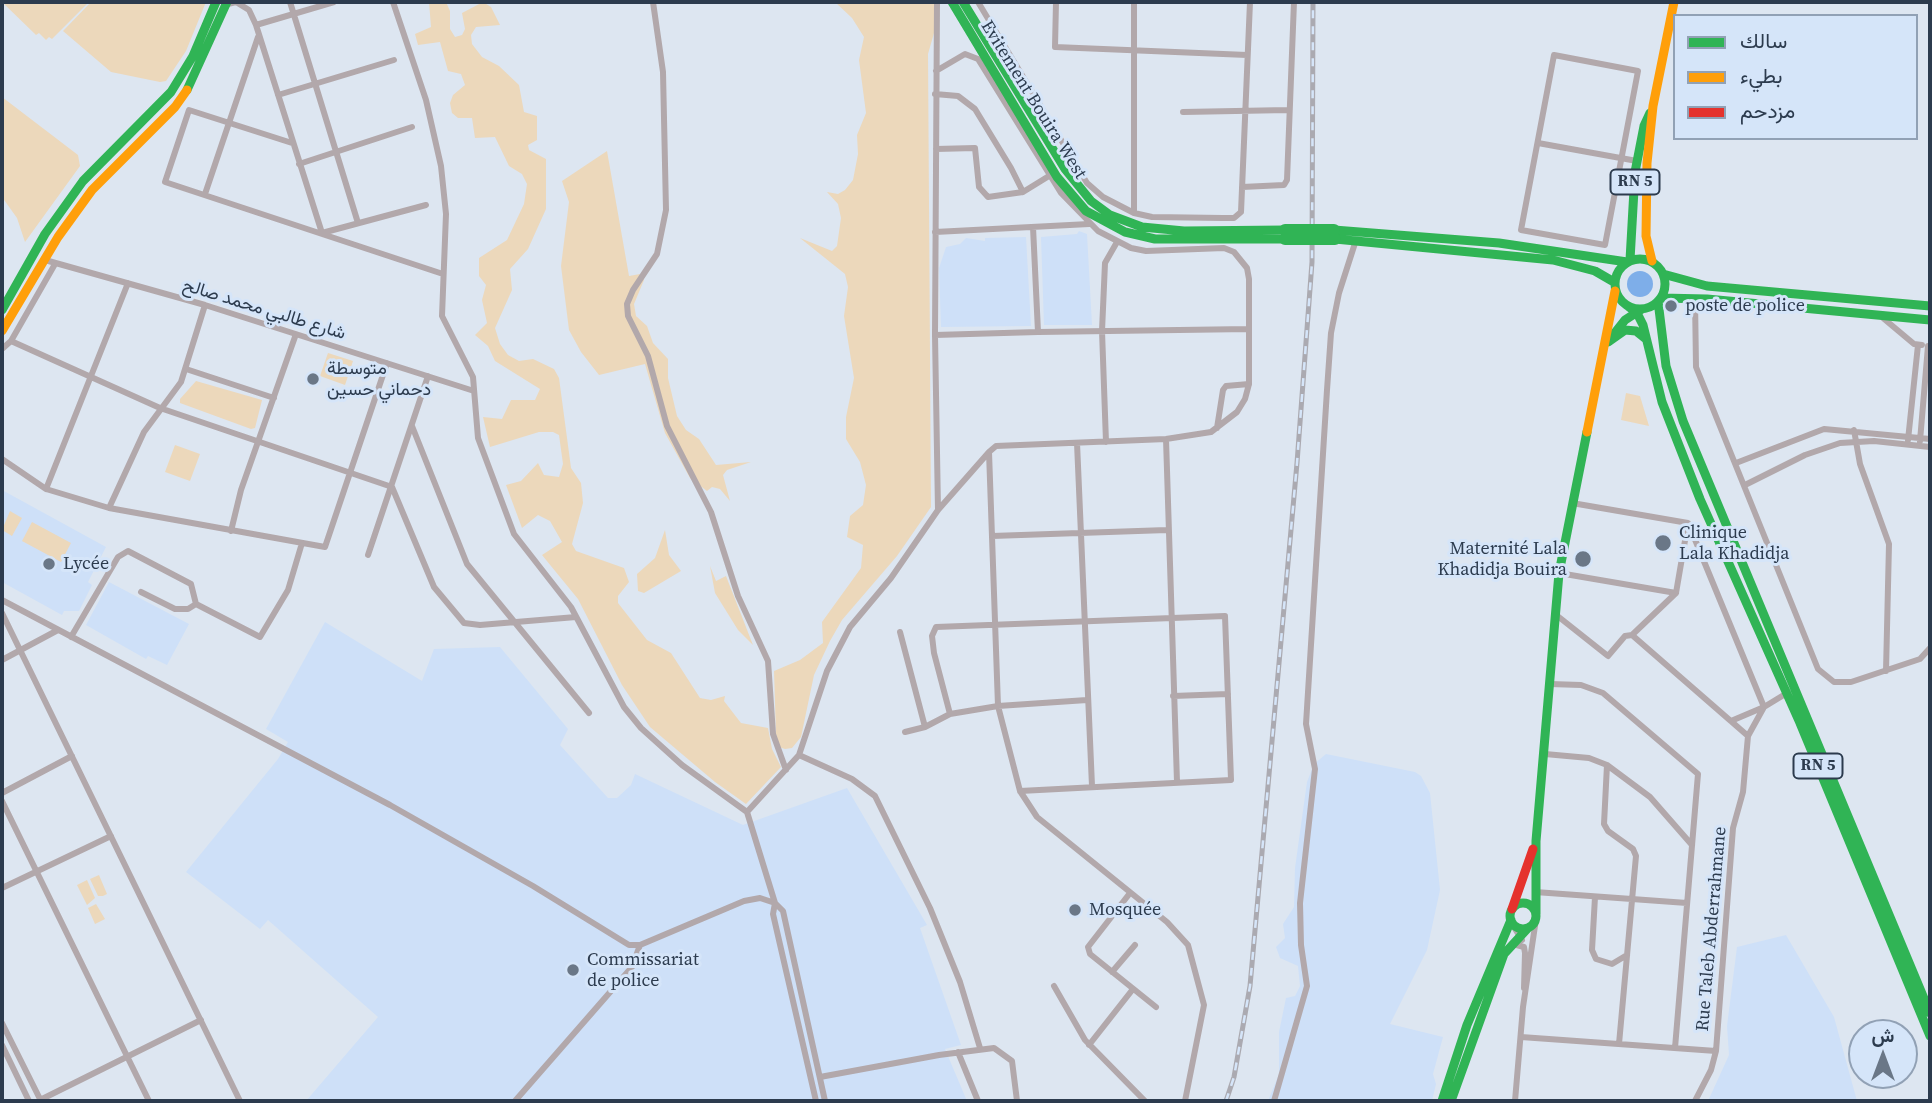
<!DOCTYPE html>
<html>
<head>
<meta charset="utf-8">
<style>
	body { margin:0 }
	#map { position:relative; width:1932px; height:1103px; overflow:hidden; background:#dde6f1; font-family:"Source Serif 4",Vazirmatn,serif }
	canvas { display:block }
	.frame { position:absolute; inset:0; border:4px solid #2c3b4e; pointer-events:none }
	.legend { position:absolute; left:1673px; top:14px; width:245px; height:126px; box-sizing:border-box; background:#d5e5f9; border:2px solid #91a1b5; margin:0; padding:9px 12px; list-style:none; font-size:21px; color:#2c3b4e }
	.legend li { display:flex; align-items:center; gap:14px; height:35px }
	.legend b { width:35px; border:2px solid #91a1b5 }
	.north { position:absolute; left:1848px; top:1019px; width:70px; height:70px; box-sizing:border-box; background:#d5e5f9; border:2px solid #91a1b5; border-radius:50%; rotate:0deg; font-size:19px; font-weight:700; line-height:28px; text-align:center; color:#2c3b4e }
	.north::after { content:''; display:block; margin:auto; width:24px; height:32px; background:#6a7787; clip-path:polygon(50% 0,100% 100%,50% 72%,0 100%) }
</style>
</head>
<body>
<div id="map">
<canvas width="1932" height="1103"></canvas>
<div class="frame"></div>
<ul class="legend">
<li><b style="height:9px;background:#30b455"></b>سالك</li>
<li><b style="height:9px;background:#ff9f0a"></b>بطيء</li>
<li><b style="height:9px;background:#e5322d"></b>مزدحم</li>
</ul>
<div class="north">ش</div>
</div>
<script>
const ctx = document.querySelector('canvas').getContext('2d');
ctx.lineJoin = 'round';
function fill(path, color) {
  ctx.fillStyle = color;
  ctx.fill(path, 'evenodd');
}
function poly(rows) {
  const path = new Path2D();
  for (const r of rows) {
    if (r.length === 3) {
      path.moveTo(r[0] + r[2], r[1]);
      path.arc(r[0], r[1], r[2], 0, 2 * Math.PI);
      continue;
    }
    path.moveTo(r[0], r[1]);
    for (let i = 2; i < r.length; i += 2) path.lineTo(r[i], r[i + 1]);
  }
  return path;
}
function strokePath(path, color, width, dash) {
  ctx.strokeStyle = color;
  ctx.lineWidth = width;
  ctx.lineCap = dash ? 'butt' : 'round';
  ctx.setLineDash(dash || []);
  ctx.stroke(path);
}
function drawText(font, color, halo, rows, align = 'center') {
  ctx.font = font + ' "Source Serif 4",Vazirmatn,serif';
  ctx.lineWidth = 6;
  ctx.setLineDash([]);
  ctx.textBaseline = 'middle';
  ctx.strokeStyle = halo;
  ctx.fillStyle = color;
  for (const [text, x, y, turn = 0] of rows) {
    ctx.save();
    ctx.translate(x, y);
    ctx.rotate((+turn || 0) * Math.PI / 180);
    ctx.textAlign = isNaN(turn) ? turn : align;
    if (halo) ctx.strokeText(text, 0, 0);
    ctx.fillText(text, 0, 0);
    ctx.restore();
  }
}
fill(poly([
	[1079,231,1087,234,1092,325,1044,325,1041,237,1077,234],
	[1026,237,1031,326,941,327,939,268,946,247,960,244,966,238,985,241,985,238],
	[2,490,106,547,88,582,92,585,79,611,64,611,62,615,2,582],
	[109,582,189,624,167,665,148,656,146,659,86,625],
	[325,622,422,681,434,649,500,647,568,729,560,745,608,798,617,798,631,785,635,774,743,825,847,788,927,925,920,928,961,1045,945,1049,967,1101,306,1101,378,1017,268,920,260,929,186,872,278,759,288,742,266,729],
	[1326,754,1415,772,1421,776,1430,793,1440,890,1427,950,1390,1024,1443,1037,1433,1074,1436,1084,1432,1101,1268,1101,1279,1074,1279,1032,1286,998,1295,996,1300,986,1298,966,1280,958,1276,947,1285,938,1283,924,1294,907,1295,868,1307,782,1314,764],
	[1786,935,1834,1017,1857,1101,1708,1101,1729,1055,1727,1026,1737,947]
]), '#cee0f8');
fill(poly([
	[2,2,89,2,52,39,49,37,46,40,39,33,36,35],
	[91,2,206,2,186,51,166,81,160,82,111,72,63,31],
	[429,2,446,2,450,11,450,29,455,37,462,35,465,29,462,13,483,2,491,7,500,25,476,27,471,35,472,44,482,57,499,66,519,85,524,112,537,116,537,140,528,145,529,150,546,159,546,209,528,249,510,269,512,290,495,328,500,344,508,355,519,361,533,359,554,369,559,378,571,468,581,483,583,503,572,544,576,551,624,568,629,582,618,596,618,603,647,640,671,653,700,698,711,700,725,696,724,701,741,723,768,728,772,749,781,767,746,804,715,782,650,727,622,685,578,599,542,555,562,542,550,521,538,515,522,528,506,485,521,481,538,463,544,475,559,477,563,464,559,435,553,432,539,432,490,447,483,417,502,419,511,400,535,400,540,389,495,361,488,346,475,335,487,323,482,300,486,285,479,276,479,258,507,240,524,204,527,184,522,174,509,166,495,137,475,138,472,118,458,118,452,113,450,103,453,95,465,85,461,74,448,71,440,42,418,45,415,34,431,27],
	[835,2,935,2,936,26,928,54,931,507,897,556,842,620,830,641,814,675,801,737,792,748,785,749,779,747,776,734,774,671,800,660,823,643,822,622,861,568,863,545,847,537,850,516,863,505,866,485,860,462,846,439,846,417,854,378,844,316,848,287,845,274,800,238,832,251,837,246,841,218,838,204,827,192,838,194,845,190,853,180,858,154,857,135,866,113,859,60,864,37,852,18],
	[2,97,78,155,80,166,25,242,17,218,2,197],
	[607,151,629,276,640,274,644,280,634,304,636,316,647,326,653,343,668,359,668,378,677,416,686,430,699,439,716,465,751,462,727,470,723,475,730,501,720,489,712,487,707,491,690,478,665,433,645,364,599,375,581,352,569,330,561,266,569,202,562,181],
	[328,353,353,361,345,385,320,376],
	[196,381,262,400,255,428,251,429,180,403,180,399],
	[1626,393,1640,396,1649,426,1621,420],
	[175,445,200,454,190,481,165,472],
	[10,511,22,518,12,536,2,530],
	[32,522,71,543,61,562,22,541],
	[665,530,669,555,681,571,644,593,638,591,637,574,655,558],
	[710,566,716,581,726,576,753,645,738,630,715,593],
	[99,875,107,894,103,896,98,896,90,879],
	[87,880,95,898,87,905,77,885],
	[96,904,105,919,95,924,88,908]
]), '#ecd8bb');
fill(poly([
	[1640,284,13]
]), '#7eaee9');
strokePath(poly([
	[290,2,358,223],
	[334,2,256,25,322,233,426,205],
	[393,2,426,100,441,166,446,214,442,316,473,377,478,438,514,534,571,607,624,707,641,728,682,765,747,812],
	[653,2,663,72,666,210,657,254,633,290,627,304,628,316,648,356,667,426,711,512,738,596,768,661,773,734,786,770],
	[937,2,935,335,938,510],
	[978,2,1087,183,1103,197,1134,213,1152,217,1223,218,1234,218,1241,212,1250,2],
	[1056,2,1055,47,1247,55],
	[1134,2,1134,213],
	[228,4,236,2,249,10,256,25],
	[1554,55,1638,71,1605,245,1521,230,1554,55],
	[936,71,965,54,978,59,1061,193,1098,231,1131,248,1146,251,1224,248,1234,252,1247,268,1249,279,1249,329],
	[935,94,958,96,975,109,1011,168,1023,192],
	[278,95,394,60],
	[1183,112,1288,110],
	[292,143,189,110,165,182,443,274],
	[1538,143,1637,161],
	[936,149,975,148,979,187,988,197,1023,192,1049,176],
	[299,164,412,127],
	[1242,187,1284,185,1287,180,1294,2],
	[205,194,258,37],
	[935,232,1089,224],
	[45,260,205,305,474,391],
	[128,283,46,489,109,508,325,547,387,363],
	[1695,298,1696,367,1818,669,1834,682,1851,682,1920,659,1930,648],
	[1883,318,1914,344,1922,345],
	[1038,332,1249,329,1249,384,1245,399,1237,412,1211,432,1166,439,996,446,989,452,998,706,1020,791,1037,817,1167,922,1188,945,1204,1005,1185,1101],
	[935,335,1038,332,1033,227],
	[11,341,160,408,392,487,434,587,464,623,480,625,576,617],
	[2,349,11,341,55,264],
	[186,369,274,398],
	[412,426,467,564,589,713],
	[1217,428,1223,390,1226,386,1249,384],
	[1854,430,1860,464,1889,544,1886,671],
	[1166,439,1177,782],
	[1908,440,1918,345],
	[1920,441,1928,346],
	[1106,442,1102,331,1105,263,1117,242],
	[1077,443,1092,786],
	[2,459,46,489],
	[1736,463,1824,429,1930,439],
	[1745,485,1805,455,1840,443,1874,441,1930,447],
	[109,508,144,432,181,382,205,305],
	[1689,525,1764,707,1731,721],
	[231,531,241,490,296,334],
	[992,536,1167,530],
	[368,555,428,376],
	[1559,573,1676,593,1688,523,1572,503],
	[141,592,175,609,188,609,196,604],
	[2,600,390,805,533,886,629,945,640,945,744,901,760,898,775,903],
	[2,613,240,1101],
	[1555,614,1608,656,1625,636,1632,635,1748,736,1743,792,1733,828,1716,1051,1711,1070,1695,1101],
	[900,632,925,727],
	[1632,635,1676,593],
	[71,637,118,557,128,551,191,584,196,604,260,637,288,590,302,543],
	[2,660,58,630],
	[1550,684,1581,685,1603,693,1698,774,1675,1048],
	[1173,696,1228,694],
	[950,714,934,653,932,636,936,627,1225,616,1231,780,1020,791],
	[905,732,925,727,950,714,998,706,1087,700],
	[1748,736,1764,707,1787,693],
	[1545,754,1589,758,1607,765,1650,797,1692,845],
	[799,755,852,779,875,796,930,908,960,982,980,1048],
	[1607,765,1604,824,1608,831,1633,849,1636,856,1619,1044],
	[2,793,72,756],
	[2,801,149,1101],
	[2,888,111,836],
	[1535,892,1687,903],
	[1130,893,1088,947,1090,954,1156,1007],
	[1595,897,1592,950,1596,959,1612,964,1627,955],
	[775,903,773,914,816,1101],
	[1512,924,1522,940],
	[1513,944,1524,947,1525,953,1524,988],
	[1112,972,1135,945],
	[1054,986,1085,1040,1145,1101],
	[2,1023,41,1101],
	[1521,1037,1716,1051],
	[2,1045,29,1101],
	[1089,1045,1133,989],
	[958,1052,978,1101],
	[820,1077,939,1055,994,1048,1012,1061,1017,1101],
	[40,1100,201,1020],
	[515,1101,632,967,640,945],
	[825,1101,783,911,775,903,747,812,799,755,827,671,850,627,891,578,938,510,989,452],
	[1274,1101,1307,986,1301,945,1300,903,1315,769,1306,724,1327,390,1331,333,1339,293,1356,240],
	[1515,1101,1523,1007,1536,919]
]), '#b2a8ab', 6);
strokePath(poly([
	[952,2,1057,177,1086,211,1125,232,1155,239,1285,239],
	[963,2,1065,169,1091,201,1110,215,1142,227,1184,231,1285,230],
	[187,90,227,2],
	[1334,230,1499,243,1627,262],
	[1335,239,1553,260,1595,271,1614,282],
	[1640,284,25],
	[1630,260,1635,172,1644,126,1650,113],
	[1663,274,1707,286,1930,306],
	[1661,298,1707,299,1930,320],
	[1658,301,1666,366,1683,421,1930,1013],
	[1629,307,1637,313,1643,325,1662,402,1700,499,1800,723,1930,1036],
	[2,310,45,234,83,181,171,92,193,56,216,2],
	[1610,339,1625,320,1642,309],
	[1608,342,1625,330,1636,331,1646,339],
	[1523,916,13],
	[1536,914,1536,841,1559,573,1587,432],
	[1442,1101,1467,1025,1511,920],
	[1451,1101,1504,954,1528,928]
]), '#30b455', 9);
strokePath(poly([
	[1652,261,1646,236,1647,163,1653,106,1674,2],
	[2,331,58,237,92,190,175,107,187,90],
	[1587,432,1615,291]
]), '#ff9f0a', 9);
strokePath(poly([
	[1512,909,1533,849]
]), '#e5322d', 9);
const rail = poly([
	[1226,1101,1234,1077,1250,986,1297,463,1312,262,1313,2]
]);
strokePath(rail, '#abaab1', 5);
strokePath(rail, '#d5e5f9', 2.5, [8]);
strokePath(poly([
	[1285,230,1334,230],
	[1285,239,1335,239]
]), '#30b455', 12);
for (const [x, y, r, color] of [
	[1671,306,7,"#6a7787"],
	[313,379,7,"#6a7787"],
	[1663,543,9,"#6a7787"],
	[1583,559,9,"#6a7787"],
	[49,564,7,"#6a7787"],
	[1075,910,7,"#6a7787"],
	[573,970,7,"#6a7787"]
]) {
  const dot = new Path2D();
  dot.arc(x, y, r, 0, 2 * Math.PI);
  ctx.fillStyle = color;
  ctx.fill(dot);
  strokePath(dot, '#d5e5f9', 2.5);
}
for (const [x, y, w] of [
	[1635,182,49],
	[1818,766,49]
]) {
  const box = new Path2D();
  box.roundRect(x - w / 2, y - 12.5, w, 25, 5);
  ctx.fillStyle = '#d5e5f9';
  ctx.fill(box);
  strokePath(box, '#2c3b4e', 2);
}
drawText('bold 16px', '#2c3b4e', null, [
	["RN 5",1635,182],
	["RN 5",1818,766]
]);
drawText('18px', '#2c3b4e', '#d5e5f9', [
	["Evitement Bouira West",1033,100,58],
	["شارع طالبي محمد صالح",264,310,17],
	["Rue Taleb Abderrahmane",1712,929,-85]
]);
drawText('18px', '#2c3b4e', '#d5e5f9', [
	["poste de police",1685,306],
	["متوسطة",327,369],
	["دحماني حسين",327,390],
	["Clinique",1679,533],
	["Lala Khadidja",1679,554],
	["Maternité Lala",1567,549,"right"],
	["Khadidja Bouira",1567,570,"right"],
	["Lycée",63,564],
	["Mosquée",1089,910],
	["Commissariat",587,960],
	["de police",587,981]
], 'left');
</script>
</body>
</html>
